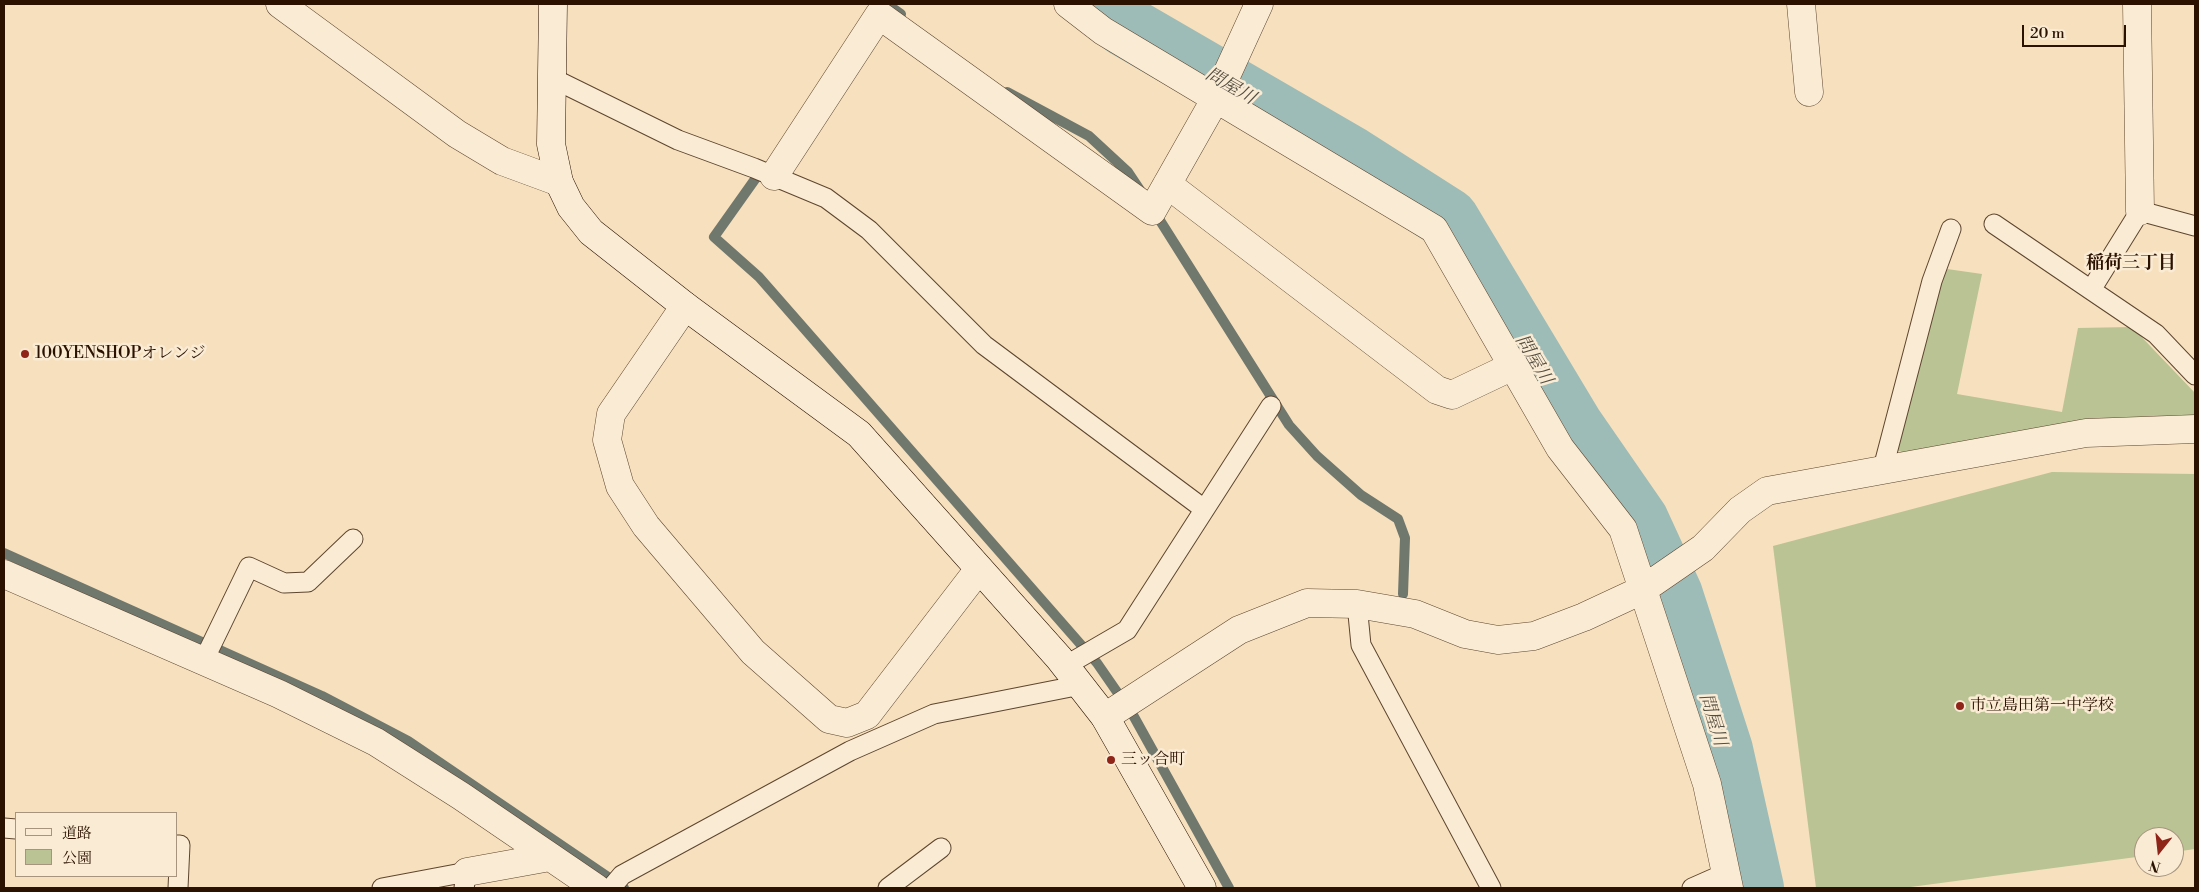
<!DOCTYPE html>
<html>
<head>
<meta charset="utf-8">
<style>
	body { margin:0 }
	#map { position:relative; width:2199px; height:892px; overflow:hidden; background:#f7e0bd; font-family:"Libre Bodoni","Noto Serif JP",serif }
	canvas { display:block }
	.frame { position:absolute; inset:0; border:5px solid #2b1100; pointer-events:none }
	.legend { position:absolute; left:15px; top:812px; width:162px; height:65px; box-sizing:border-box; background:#faebd4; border:1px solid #a7947f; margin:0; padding:6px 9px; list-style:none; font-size:15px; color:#2b1100 }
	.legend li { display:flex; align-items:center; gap:10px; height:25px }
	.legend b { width:25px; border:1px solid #a7947f }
	.north { position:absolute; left:2134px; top:827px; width:50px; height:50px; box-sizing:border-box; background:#faebd4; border:1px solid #a7947f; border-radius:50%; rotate:196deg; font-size:14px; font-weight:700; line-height:20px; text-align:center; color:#2b1100 }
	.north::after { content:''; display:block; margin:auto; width:18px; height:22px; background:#8f2418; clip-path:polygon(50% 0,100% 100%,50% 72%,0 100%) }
	.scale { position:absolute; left:2022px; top:25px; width:104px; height:22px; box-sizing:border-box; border:2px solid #2b1100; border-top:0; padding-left:6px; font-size:15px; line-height:18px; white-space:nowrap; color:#2b1100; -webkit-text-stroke:4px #faebd4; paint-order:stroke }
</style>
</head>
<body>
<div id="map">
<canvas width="2199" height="892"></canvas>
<div class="frame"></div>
<ul class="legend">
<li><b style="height:6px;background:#faebd4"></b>道路</li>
<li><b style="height:14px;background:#b9c394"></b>公園</li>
</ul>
<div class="north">N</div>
<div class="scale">20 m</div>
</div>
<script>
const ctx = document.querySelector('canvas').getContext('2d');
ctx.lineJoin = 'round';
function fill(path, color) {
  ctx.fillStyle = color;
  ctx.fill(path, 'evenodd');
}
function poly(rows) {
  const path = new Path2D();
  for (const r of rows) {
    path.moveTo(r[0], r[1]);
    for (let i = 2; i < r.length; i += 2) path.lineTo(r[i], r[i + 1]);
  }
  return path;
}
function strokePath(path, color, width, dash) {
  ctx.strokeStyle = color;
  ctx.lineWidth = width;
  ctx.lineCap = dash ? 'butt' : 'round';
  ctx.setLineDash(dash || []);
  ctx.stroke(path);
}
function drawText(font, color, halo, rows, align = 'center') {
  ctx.font = font + ' "Libre Bodoni","Noto Serif JP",serif';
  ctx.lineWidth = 5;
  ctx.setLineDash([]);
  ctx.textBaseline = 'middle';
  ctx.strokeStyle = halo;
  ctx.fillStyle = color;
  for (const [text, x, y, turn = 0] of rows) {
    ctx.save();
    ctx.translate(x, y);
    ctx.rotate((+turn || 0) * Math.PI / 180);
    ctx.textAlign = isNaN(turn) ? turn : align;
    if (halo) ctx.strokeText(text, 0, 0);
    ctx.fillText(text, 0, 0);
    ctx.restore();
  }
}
fill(poly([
	[1940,268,1982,274,1957,394,2062,412,2078,328,2132,327,2195,393,2195,420,1909,455,1894,449],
	[2052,472,2195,474,2195,849,2174,852,2174,837,2144,837,2144,856,1903,888,1816,888,1773,546]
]), '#b9c394');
strokePath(poly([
	[887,4,901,14],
	[1007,92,1089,136,1128,172,1142,193],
	[763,168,714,237,759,277,1097,663,1133,715,1229,888],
	[1154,211,1289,425,1317,456,1361,495,1398,519,1405,538,1403,594],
	[4,553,322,696,408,741,624,888]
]), '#70786e', 10);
strokePath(poly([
	[1096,4,1127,27,1351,157,1448,219,1573,427,1638,521,1672,595,1722,750,1753,888]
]), '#9ebcb7', 62);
const lane = poly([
	[552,78,678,140,754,168,826,198,869,230,984,345,1204,509],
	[1994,224,2091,290],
	[2195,226,2140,211,2091,290,2156,334,2195,375],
	[1882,472,1932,281,1951,229],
	[1357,604,1361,645,1491,888],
	[204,660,249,567,284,583,308,582,353,539],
	[1065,666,1127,630,1271,406],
	[4,828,16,829],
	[176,845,180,845,178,888],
	[382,888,467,872,464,888],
	[611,888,622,875,850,751,934,714,1081,685],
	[888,888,941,848],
	[1692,888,1726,873]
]);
const street = poly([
	[280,4,457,134,502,161,559,182],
	[1068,4,1103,31,1434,229,1560,448,1623,529,1707,784,1729,888],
	[1801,4,1809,92],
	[2137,4,2140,211],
	[774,176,879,15,1152,211,1216,98,1259,4],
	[1167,184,1437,390,1452,395,1513,366],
	[685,306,611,414,607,440,620,486,646,526,753,652,829,719,847,723,867,715,979,569],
	[4,574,279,694,376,742,461,796,596,888],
	[1105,717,1239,630,1307,603,1357,604,1415,614,1465,634,1498,640,1534,636,1584,617,1642,590,1703,548,1740,510,1767,491,2086,433,2195,429],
	[467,872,550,857]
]);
const secondary = poly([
	[553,4,551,144,559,182,571,207,591,232,685,306,859,434,1059,658,1105,717,1202,888]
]);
strokePath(lane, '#5e452f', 21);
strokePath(street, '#5e452f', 29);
strokePath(secondary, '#2b1100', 29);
strokePath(lane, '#faebd4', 19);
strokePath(street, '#faebd4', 28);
strokePath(secondary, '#faebd4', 28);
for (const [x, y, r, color] of [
	[25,354,5,"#8f2418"],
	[1960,706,5,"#8f2418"],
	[1111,760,5,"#8f2418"]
]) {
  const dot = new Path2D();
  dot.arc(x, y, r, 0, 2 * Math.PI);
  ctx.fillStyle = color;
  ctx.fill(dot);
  strokePath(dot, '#faebd4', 2);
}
drawText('16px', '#2b1100', '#faebd4', [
	["100YENSHOPオレンジ",35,354],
	["市立島田第一中学校",1970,706],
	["三ッ合町",1121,760]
], 'left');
drawText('italic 18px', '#534d40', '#faebd4', [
	["問屋川",1230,87,30],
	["問屋川",1533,360,59],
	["問屋川",1712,720,73]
]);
drawText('bold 18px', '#2b1100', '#faebd4', [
	["稲荷三丁目",2131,264]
]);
</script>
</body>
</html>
